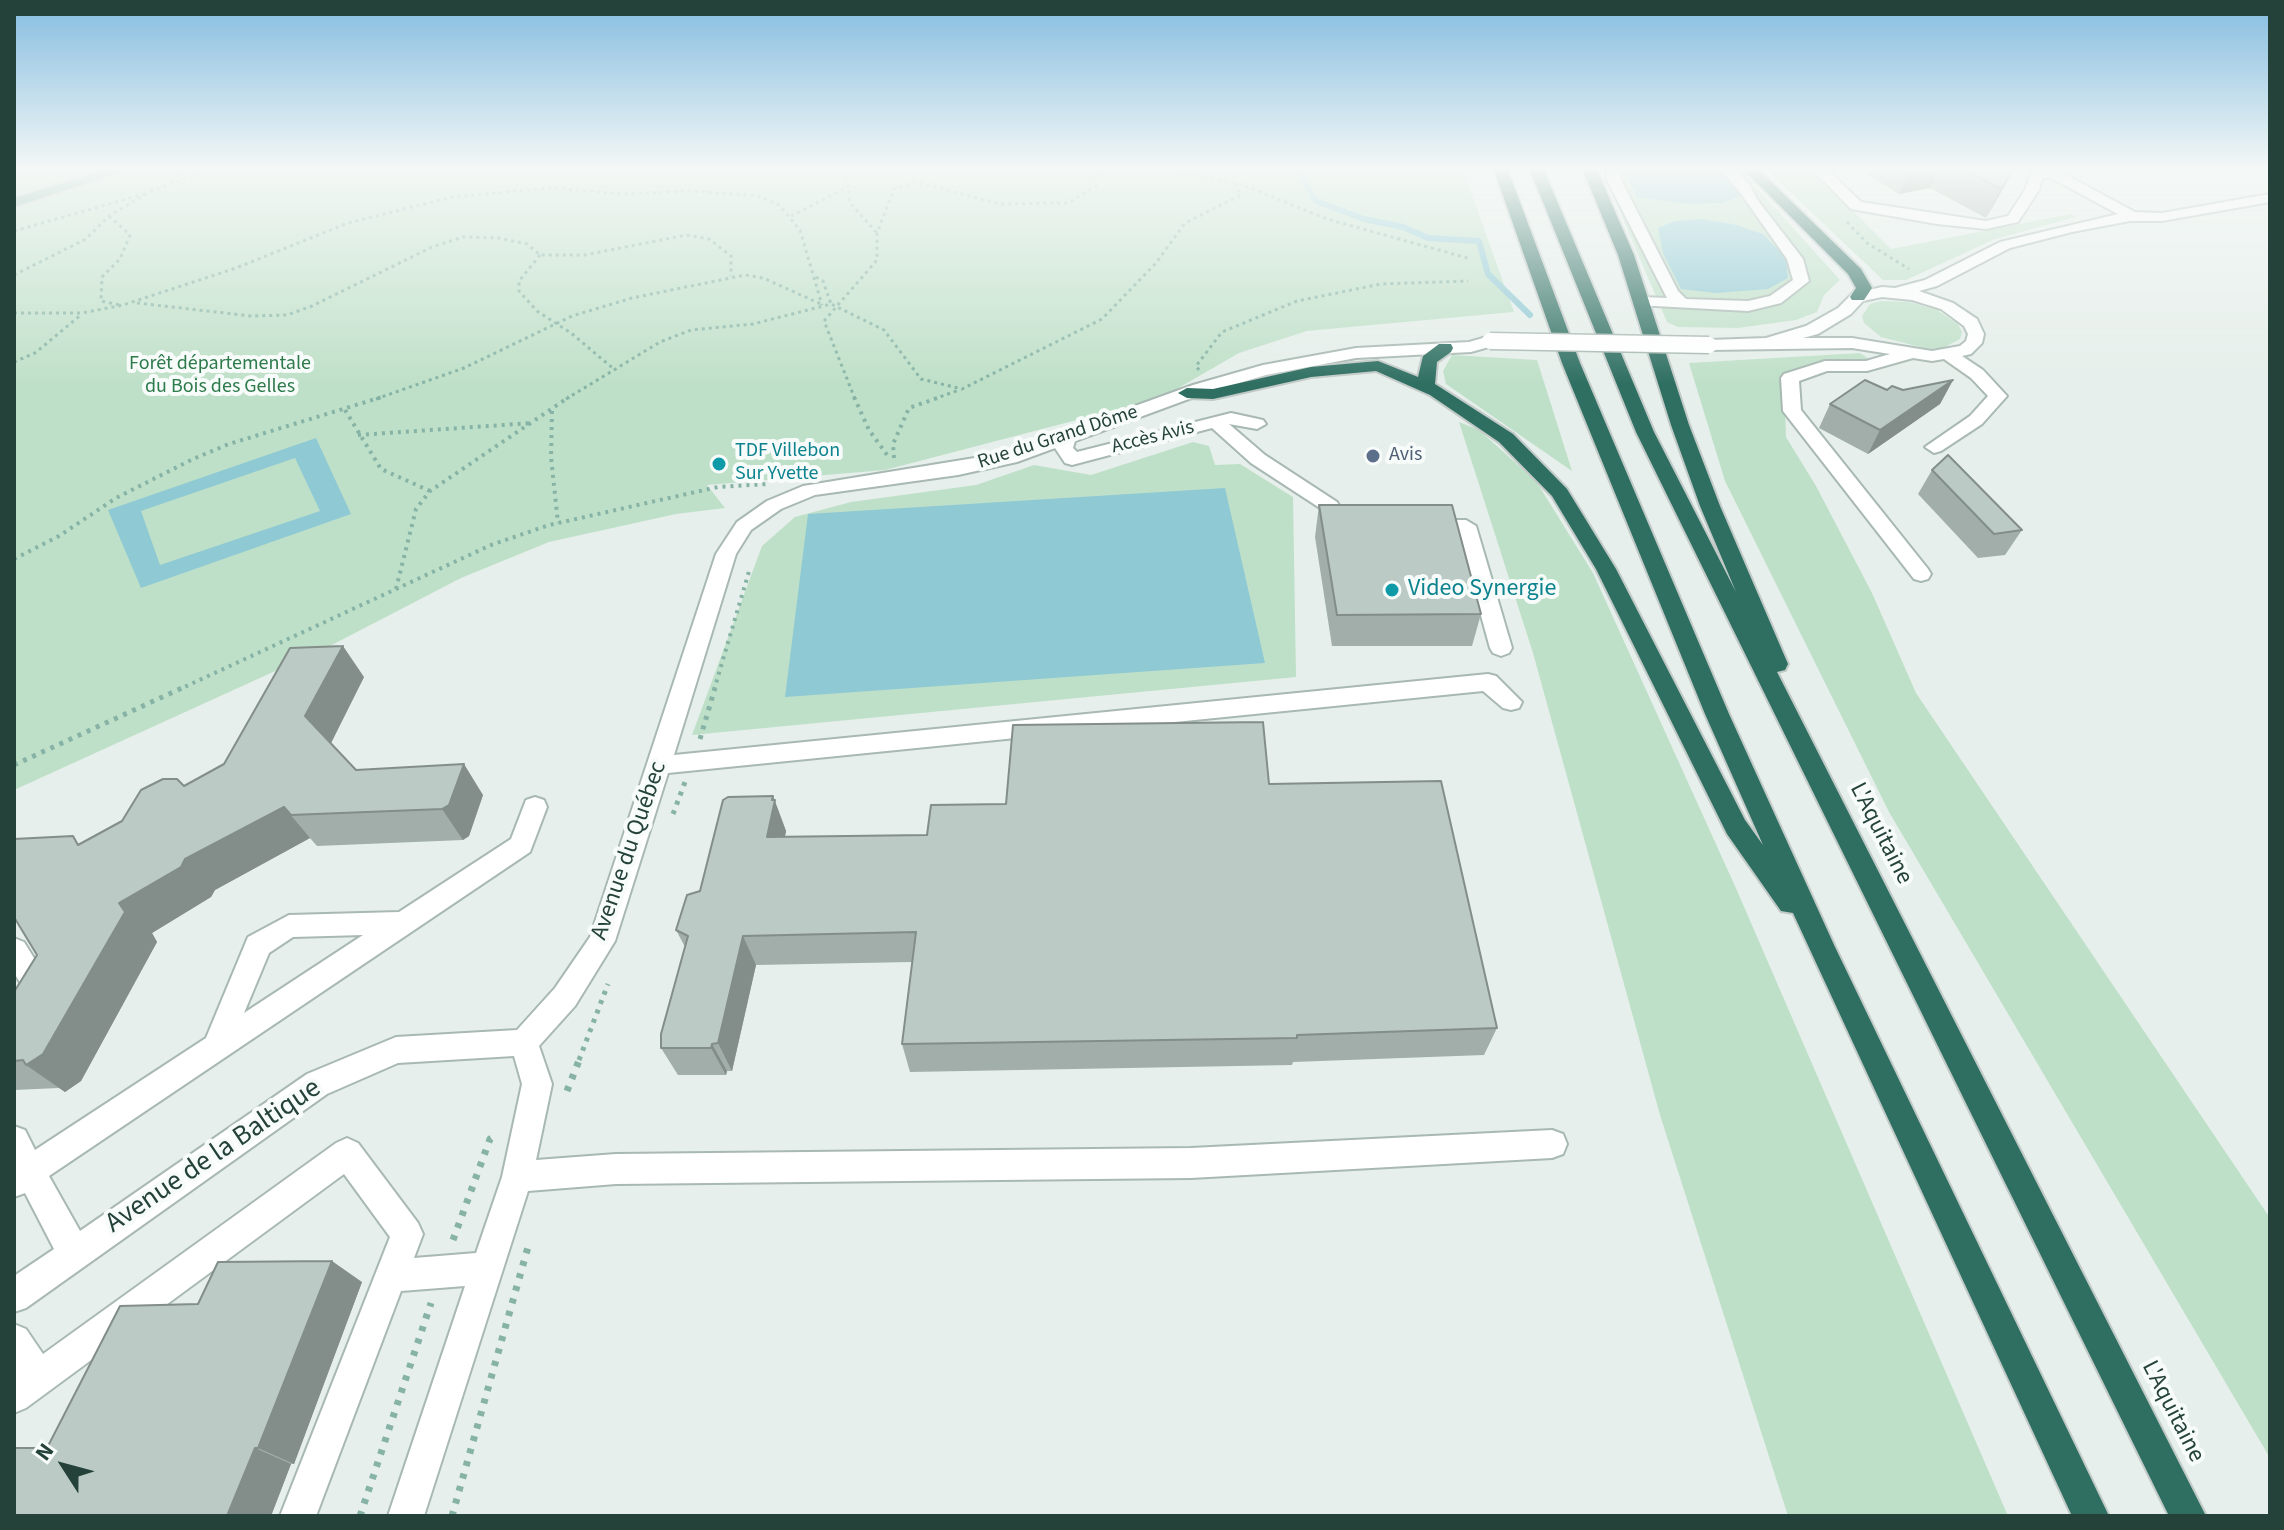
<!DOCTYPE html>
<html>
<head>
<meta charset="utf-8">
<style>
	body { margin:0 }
	#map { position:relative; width:2284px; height:1530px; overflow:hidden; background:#e6efeb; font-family:"Source Sans 3",sans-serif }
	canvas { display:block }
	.frame { position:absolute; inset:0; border:16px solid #24423a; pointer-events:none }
	.north { position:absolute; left:24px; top:1426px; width:80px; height:80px; -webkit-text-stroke:6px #f7fbf9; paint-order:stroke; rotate:306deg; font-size:22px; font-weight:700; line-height:32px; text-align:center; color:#24423a }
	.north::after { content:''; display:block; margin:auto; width:28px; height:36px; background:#24423a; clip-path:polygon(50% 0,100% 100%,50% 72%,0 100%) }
</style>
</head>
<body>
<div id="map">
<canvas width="2284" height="1530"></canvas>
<div class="frame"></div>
<div class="north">N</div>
</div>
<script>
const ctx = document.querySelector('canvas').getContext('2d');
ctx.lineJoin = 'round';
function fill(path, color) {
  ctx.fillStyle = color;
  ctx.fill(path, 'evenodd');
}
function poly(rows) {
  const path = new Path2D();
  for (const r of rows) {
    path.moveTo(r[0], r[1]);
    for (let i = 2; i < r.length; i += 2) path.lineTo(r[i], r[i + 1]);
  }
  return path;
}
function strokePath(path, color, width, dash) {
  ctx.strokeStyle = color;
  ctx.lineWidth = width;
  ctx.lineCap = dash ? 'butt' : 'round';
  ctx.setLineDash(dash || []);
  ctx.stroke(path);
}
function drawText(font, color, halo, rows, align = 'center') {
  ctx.font = font + ' "Source Sans 3",sans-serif';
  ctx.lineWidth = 8;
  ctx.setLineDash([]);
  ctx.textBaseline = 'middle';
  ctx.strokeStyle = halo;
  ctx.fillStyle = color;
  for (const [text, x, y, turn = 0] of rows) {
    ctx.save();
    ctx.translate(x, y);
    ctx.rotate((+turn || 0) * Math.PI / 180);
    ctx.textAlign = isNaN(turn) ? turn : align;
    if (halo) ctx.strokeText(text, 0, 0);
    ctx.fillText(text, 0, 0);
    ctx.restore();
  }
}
fill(poly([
	[14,170,1463,170,1514,312,1307,331,1239,353,1161,398,885,470,707,485,725,508,676,514,549,542,461,578,328,647,14,790],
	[1607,170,1741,170,1840,280,1824,295,1817,312,1796,320,1738,328,1678,327,1667,322,1609,187],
	[1767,170,1812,170,1891,249,2071,214,2076,217,1995,239,1906,280,1883,280],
	[1881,301,1909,302,1937,310,1958,324,1962,332,1960,339,1943,348,1928,349,1881,337,1864,323,1862,316,1870,304],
	[1860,353,1872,361,1828,362,1784,376,1786,437,1816,486,1872,593,1916,693,2270,1218,2270,1458,1889,812,1725,481,1689,363],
	[1452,355,1537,360,1572,471,1446,384,1443,371],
	[1459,422,1479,430,1536,481,1593,573,1735,886,2008,1516,1788,1516,1660,1115,1533,653],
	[1193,442,1209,446,1215,465,1240,464,1293,497,1296,677,692,735,762,546,795,517,851,502,976,485,1034,465,1091,475]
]), '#bfe0c8');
fill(poly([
	[1624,170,1721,170,1742,195,1723,203,1688,204,1637,197],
	[1700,219,1733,224,1763,234,1786,258,1788,278,1768,289,1715,293,1681,289,1663,253,1658,228,1675,221],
	[316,438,351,514,141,588,108,510],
	[295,458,320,511,160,565,141,511],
	[1225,488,1265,663,785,697,808,514]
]), '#8ec9d4');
strokePath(poly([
	[1302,170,1303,180,1316,201,1364,219,1403,227,1428,238,1479,241,1488,274,1530,315]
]), '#8ec9d4', 6);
const minor = poly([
	[1607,170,1621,170,1620,178,1678,291,1686,299,1748,301,1770,296,1793,280,1787,259,1737,188,1720,170,1735,170,1748,183,1759,202,1803,259,1809,281,1781,303,1748,311,1636,305,1634,302,1642,297,1667,298,1606,178,1607,170],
	[1813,170,1828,170,1861,202,1986,221,2008,216,2025,190,2031,173,2040,170,2057,170,2135,212,2162,213,2270,194,2270,202,2162,221,2130,221,2072,232,2010,248,1937,286,1919,291,1953,303,1977,319,1984,334,1982,343,1971,354,1962,356,1983,370,2007,396,1982,424,1941,451,1934,453,1925,447,1970,416,1988,396,1971,378,1944,359,1932,361,1913,358,1867,371,1827,371,1799,381,1801,410,1928,569,1931,574,1928,579,1921,581,1914,579,1783,411,1781,378,1784,374,1825,361,1866,361,1890,354,1852,348,1709,350,1701,345,1709,340,1766,338,1806,326,1838,308,1852,294,1882,287,1895,288,1925,280,2000,242,2118,214,2049,177,2042,179,2039,190,2018,222,1986,229,1937,224,1851,209,1813,170],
	[1882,297,1912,300,1941,309,1964,326,1968,334,1966,341,1960,346,1932,351,1852,338,1803,338,1818,334,1851,314,1863,301,1882,297],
	[1490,336,1496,337,1498,341,1496,345,1471,352,1356,358,1266,375,1205,393,1075,441,1073,448,1077,452,1231,413,1263,420,1266,424,1257,429,1229,424,1265,455,1337,502,1348,519,1358,521,1361,525,1358,529,1335,529,1323,510,1251,463,1212,428,1072,465,1065,463,1055,448,1017,462,958,475,815,495,781,509,751,530,736,554,674,755,1488,674,1496,676,1522,702,1519,708,1511,710,1503,708,1483,691,668,773,615,941,575,1006,539,1046,552,1084,536,1160,616,1154,1191,1148,1552,1130,1563,1134,1567,1144,1563,1154,1552,1158,1191,1178,616,1184,528,1191,424,1516,388,1516,465,1286,401,1291,316,1516,280,1516,390,1237,344,1174,26,1408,14,1413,14,1324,26,1329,43,1354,336,1143,347,1138,358,1143,418,1223,423,1234,414,1258,476,1253,502,1177,522,1084,514,1056,398,1063,327,1094,26,1308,14,1312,14,1276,54,1249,25,1193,14,1197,14,1126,25,1130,35,1150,206,1038,248,937,289,915,399,912,511,839,526,800,535,797,544,800,547,807,530,852,49,1176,80,1231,307,1074,396,1037,517,1030,555,988,590,937,716,554,737,522,767,501,803,486,1005,453,1193,385,1263,365,1356,348,1469,342,1490,336],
	[363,935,244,1013,269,953,293,937,363,935],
	[1424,520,1466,520,1476,526,1512,648,1509,653,1501,656,1493,653,1490,648,1458,532,1417,530,1414,526,1424,520],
	[14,938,24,942,52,987,24,1037,14,1041,14,1002,23,987,14,973,14,938]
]);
const major = poly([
	[106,170,127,170,14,207,14,198,106,170]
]);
const highway = poly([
	[1494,170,1508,170,1580,363,1729,714,1835,947,2109,1516,2072,1516,1793,913,1781,911,1727,834,1596,569,1552,496,1499,442,1430,395,1376,371,1311,377,1213,399,1187,398,1178,393,1187,388,1213,389,1311,367,1378,361,1418,377,1423,356,1439,344,1451,344,1453,348,1451,352,1437,362,1435,384,1513,434,1567,489,1616,569,1745,820,1763,845,1705,714,1562,363,1494,170],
	[1530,170,1544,170,1654,432,1736,592,1700,506,1671,425,1618,255,1583,170,1597,170,1634,255,1689,425,1720,506,1788,664,1785,670,1777,672,2206,1516,2169,1516,1636,432,1530,170],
	[1744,170,1759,170,1861,269,1872,288,1864,300,1852,300,1850,297,1856,288,1848,274,1744,170]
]);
strokePath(minor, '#a8b8b2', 4);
strokePath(major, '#c2cac8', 4);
strokePath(highway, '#c2cac8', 4);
strokePath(poly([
	[173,170,186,177],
	[846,170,850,203,877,233],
	[1170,170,1243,185,1327,219,1471,259],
	[109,216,130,235,120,259,102,277,101,301,120,305],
	[791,216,846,188],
	[1847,222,1867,243,1909,269],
	[14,231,144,194],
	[540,255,519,281,519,291,537,311,571,333,615,370],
	[14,275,86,239,109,216,149,192,209,170],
	[816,277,823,281,831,304],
	[137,303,251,316,287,315,312,306,432,247,463,237,499,238,527,244,540,255,585,255,686,235,709,239,731,256,731,276],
	[14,313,82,313,123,305,236,268,348,223,452,197,552,188,625,194,691,191,759,196,779,205,800,230,822,305],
	[14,362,35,353,82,314],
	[1199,370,1196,366,1222,332,1297,301,1381,284,1468,281],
	[376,399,464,368,572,316,632,298,745,275,763,278,821,304],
	[566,399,660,342,691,330,753,324,831,304,884,330,921,379,962,389,1102,319,1156,263,1185,223,1241,195,1235,183],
	[855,399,824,321,877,260,877,233,894,189,916,182,1000,204,1068,203,1096,186,1092,177,1110,170],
	[934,399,959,390]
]), '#86b3a5', 3, [3, 4]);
strokePath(poly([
	[854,397,869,430,890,459],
	[345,410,381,469,430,491],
	[552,411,551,457,558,523],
	[358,435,532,423],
	[894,458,893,444,909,408,940,397],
	[14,559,59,536,116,498,193,459,229,444,382,397],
	[396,589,416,509,430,491,569,397],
	[178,690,491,545,549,525,718,487,768,484],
	[714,690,750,568]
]), '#86b3a5', 4, [3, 5]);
strokePath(poly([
	[700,739,715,688],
	[14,765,182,688],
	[673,814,685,782],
	[579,1060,608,984]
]), '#86b3a5', 5, [4, 6]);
strokePath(poly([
	[567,1091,580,1058],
	[453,1240,490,1139,498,1134],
	[360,1516,431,1303],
	[452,1516,528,1247]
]), '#86b3a5', 7, [5, 8]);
fill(minor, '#fff');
fill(major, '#6aa596');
fill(highway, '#2f6f62');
const minorBridge = poly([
	[1490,341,1709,345]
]);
strokePath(minorBridge, '#a8b8b2', 19, []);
strokePath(minorBridge, '#fff', 16);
fill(poly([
	[1860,170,2014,170,1986,218,1930,188,1899,194],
	[1953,380,1940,404,1868,454,1819,428,1830,404,1887,390,1903,390],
	[1932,470,2022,530,2005,555,1978,558,1918,494],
	[1319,505,1481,614,1472,646,1332,646,1315,537],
	[364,677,331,743,356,770,483,795,469,836,463,840,317,846,310,838,215,890,211,897,152,933,157,942,81,1081,65,1092,59,1088,14,1090,14,992,37,955,81,843,224,764],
	[1269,784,1497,1028,1484,1055,1293,1062,1292,1065,910,1072,902,1044,912,962,756,965,732,1071,727,1071,726,1075,678,1075,661,1048,685,947,676,930,773,796,786,831,785,837,927,835,1006,804],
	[362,1282,294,1464,291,1464,271,1516,14,1516,47,1448,198,1304]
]), '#a1aea9');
fill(poly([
	[1910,170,1939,170,1930,188,1899,194],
	[2012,170,2014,170,1986,218,2001,189],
	[1953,380,1940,404,1868,454,1880,430],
	[343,646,364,677,329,747,305,716],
	[464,764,483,795,469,836,463,840,442,809],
	[773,796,786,831,778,868,767,837],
	[284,807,310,838,215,890,211,897,152,933,157,942,81,1081,65,1092,26,1065,119,903,185,859],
	[743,936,756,965,732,1071,718,1043],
	[712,1044,727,1071,726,1075,711,1048],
	[332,1261,362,1282,294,1464,258,1448],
	[255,1448,291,1464,271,1516,227,1516]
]), '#838d89');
const building = poly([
	[1964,170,2012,170,2001,189,1964,170],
	[1865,380,1887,390,1892,386,1903,390,1953,380,1880,430,1830,404,1865,380],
	[1948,455,2022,530,1994,534,1932,470,1948,455],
	[1319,505,1452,505,1481,614,1337,615,1319,505],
	[343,646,305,716,356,770,464,764,449,805,442,809,291,815,284,807,185,859,181,867,119,903,125,912,43,1054,26,1065,23,1060,14,1061,14,992,37,955,14,917,14,839,73,836,78,845,122,821,141,790,163,779,177,779,184,786,224,764,290,648,343,646],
	[1263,722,1269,784,1441,781,1497,1028,1297,1035,1297,1038,902,1044,916,932,743,936,718,1043,712,1044,711,1048,661,1048,661,1034,688,936,676,930,687,895,700,891,723,800,728,797,773,796,772,800,775,800,767,837,927,835,931,805,1006,804,1013,725,1263,722],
	[332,1261,258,1448,255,1448,227,1516,14,1516,14,1448,47,1448,120,1306,198,1304,218,1262,332,1261]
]);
fill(building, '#bbcac4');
strokePath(building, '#838d89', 2);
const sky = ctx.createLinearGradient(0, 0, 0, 384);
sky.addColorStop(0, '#84bce0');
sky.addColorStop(0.44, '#f4f8f6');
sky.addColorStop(1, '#f4f8f600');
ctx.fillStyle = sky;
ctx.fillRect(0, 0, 2284, 384);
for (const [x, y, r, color] of [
	[1373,456,8,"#5c6f8a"],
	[719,464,8,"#0f9aa8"],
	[1392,590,8,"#0f9aa8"]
]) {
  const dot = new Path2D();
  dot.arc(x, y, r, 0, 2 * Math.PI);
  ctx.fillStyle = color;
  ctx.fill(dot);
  strokePath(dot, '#f7fbf9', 3);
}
drawText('20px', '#2d7a4b', '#f7fbf9', [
	["Forêt départementale",220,365],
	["du Bois des Gelles",220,388]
]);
drawText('20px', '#24423a', '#f7fbf9', [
	["Rue du Grand Dôme",1058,438,-18],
	["Accès Avis",1153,438,-14]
]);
drawText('20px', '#0d838f', '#f7fbf9', [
	["TDF Villebon",735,452],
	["Sur Yvette",735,475]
], 'left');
drawText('20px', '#4e5e75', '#f7fbf9', [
	["Avis",1389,456]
], 'left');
drawText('24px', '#0d838f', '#f7fbf9', [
	["Video Synergie",1408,590]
], 'left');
drawText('24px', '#24423a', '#f7fbf9', [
	["L'Aquitaine",1880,834,63],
	["Avenue du Québec",630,851,-71],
	["L'Aquitaine",2172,1412,63]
]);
drawText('28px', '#24423a', '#f7fbf9', [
	["Avenue de la Baltique",214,1157,-34]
]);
</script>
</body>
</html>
